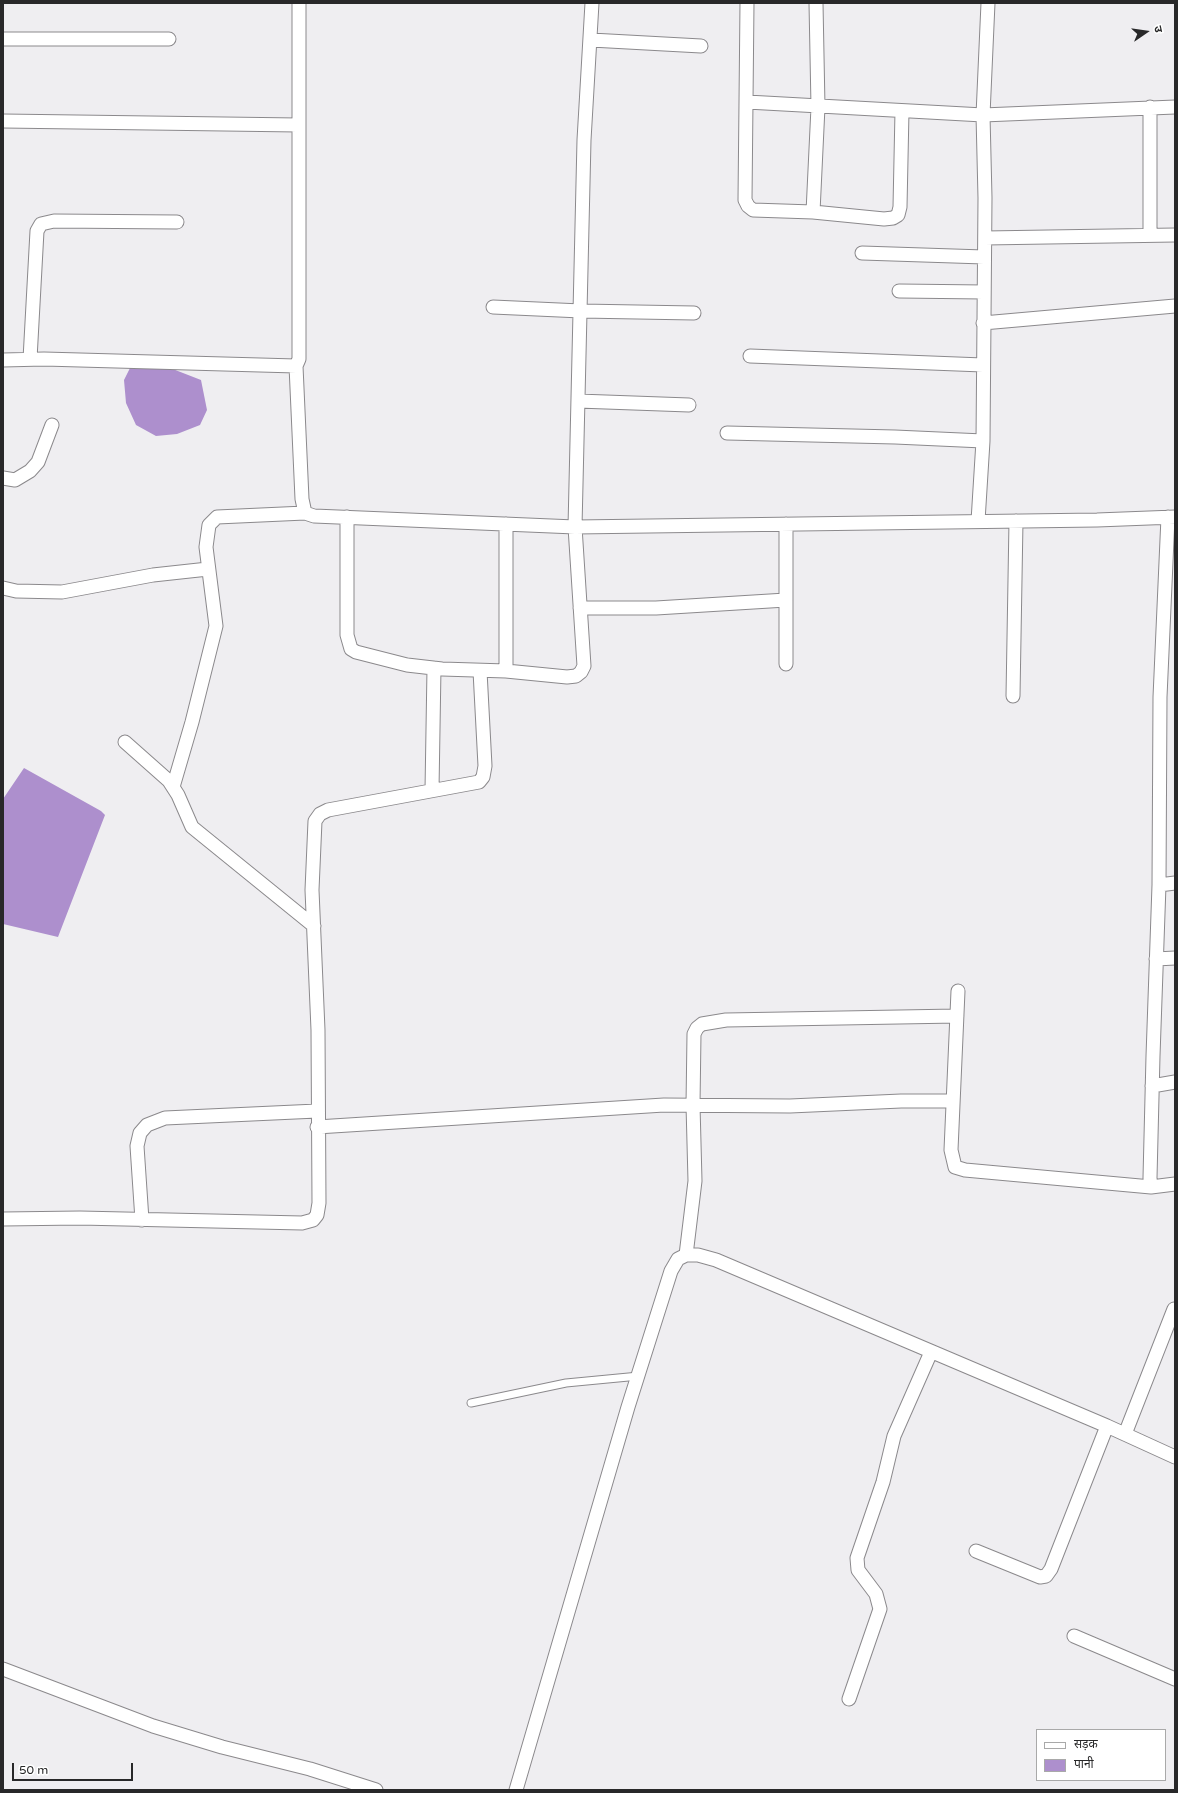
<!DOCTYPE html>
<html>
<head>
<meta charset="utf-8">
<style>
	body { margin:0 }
	#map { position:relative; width:1178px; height:1793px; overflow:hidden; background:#efeef1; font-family:"Varela Round","Noto Sans Devanagari",sans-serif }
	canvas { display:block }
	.frame { position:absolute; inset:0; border:4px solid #282829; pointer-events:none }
	.legend { position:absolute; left:1036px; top:1729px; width:130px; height:52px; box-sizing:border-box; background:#fff; border:1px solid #a9a9a9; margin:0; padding:5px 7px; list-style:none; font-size:12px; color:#282829 }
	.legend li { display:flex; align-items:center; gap:8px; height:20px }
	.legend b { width:20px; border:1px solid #a9a9a9 }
	.north { position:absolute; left:1126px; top:12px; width:40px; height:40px; -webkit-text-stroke:3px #fff; paint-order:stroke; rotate:77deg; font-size:11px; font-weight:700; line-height:16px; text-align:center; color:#282829 }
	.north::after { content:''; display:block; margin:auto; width:14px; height:18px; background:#282829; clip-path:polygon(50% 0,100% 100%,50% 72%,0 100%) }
	.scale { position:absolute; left:12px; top:1763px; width:121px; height:18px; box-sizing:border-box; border:2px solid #282829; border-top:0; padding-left:5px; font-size:12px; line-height:14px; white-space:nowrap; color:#282829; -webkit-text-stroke:3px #fff; paint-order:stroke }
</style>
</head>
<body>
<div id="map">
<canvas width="1178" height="1793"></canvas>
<div class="frame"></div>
<ul class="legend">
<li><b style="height:5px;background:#fff"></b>सड़क</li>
<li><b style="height:11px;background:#ad8fcd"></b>पानी</li>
</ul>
<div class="north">उ</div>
<div class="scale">50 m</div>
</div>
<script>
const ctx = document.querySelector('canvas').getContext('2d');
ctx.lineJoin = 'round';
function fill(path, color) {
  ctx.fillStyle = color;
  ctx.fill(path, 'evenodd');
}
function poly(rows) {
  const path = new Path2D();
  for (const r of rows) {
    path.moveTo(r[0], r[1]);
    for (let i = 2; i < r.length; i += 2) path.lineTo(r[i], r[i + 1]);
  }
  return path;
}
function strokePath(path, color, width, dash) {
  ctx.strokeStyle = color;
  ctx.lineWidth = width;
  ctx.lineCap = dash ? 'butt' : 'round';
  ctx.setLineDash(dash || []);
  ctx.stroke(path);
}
fill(poly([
	[131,366,165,366,201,380,207,410,200,425,177,434,156,436,136,425,126,403,124,380],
	[24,768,101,811,105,815,58,937,3,924,3,799]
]), '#ad8fcd');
const lane = poly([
	[471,1403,566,1383,639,1376]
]);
const street = poly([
	[747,3,745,200,748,206,753,210,813,212,884,219,893,218,898,215,900,207,902,111],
	[3,39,169,39],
	[591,40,701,46],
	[747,102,983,115,1175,107],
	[1150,107,1150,235],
	[3,121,298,125],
	[813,212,818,107,816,3],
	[985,238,1175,235],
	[862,253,984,257],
	[899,291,984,292],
	[493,307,581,311,694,313],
	[983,323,1175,306],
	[750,356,983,365],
	[30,359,37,231,41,224,54,221,177,222],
	[3,360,44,359,296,366,299,359,299,3],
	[296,366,302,499,305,513,314,516,575,527,1097,520,1175,517],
	[578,401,689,405],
	[727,433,895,437,983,441],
	[3,478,15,480,30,471,38,462,52,425],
	[347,517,347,635,351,649,356,652,407,665,442,669,506,671,567,677,576,676,581,672,584,666,575,527,584,140,592,3],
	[1168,517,1160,697,1159,885,1153,1056,1150,1178,1151,1187,1175,1184],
	[978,521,983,441,985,198,983,115,988,3],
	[506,524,506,671],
	[786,524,786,664],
	[3,588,16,591,62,592,153,575,208,569],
	[580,608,656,608,786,600],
	[1013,696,1016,521],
	[125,742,169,781,178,795,192,827,314,926],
	[173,787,192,722,216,626,206,547,209,525,217,517,305,513],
	[432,790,434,668],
	[1159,885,1175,883],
	[1156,959,1175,958],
	[958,991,951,1150,955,1167,965,1170,1151,1187],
	[1152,1086,1175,1082],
	[317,1127,664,1105,790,1106,901,1101,953,1101],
	[3,1219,80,1218,302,1223,313,1220,317,1215,319,1203,318,1030,312,890,315,821,320,814,328,810,479,782,483,777,485,766,480,671],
	[142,1220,137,1146,140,1133,147,1125,165,1118,317,1111],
	[686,1255,695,1181,693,1105,694,1034,697,1028,702,1024,726,1020,957,1016],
	[1125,1434,1174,1309],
	[976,1551,1040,1577,1046,1576,1051,1569,1107,1426],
	[1074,1636,1175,1679],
	[3,1669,153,1726,222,1747,310,1769,376,1790],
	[849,1699,880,1609,876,1594,858,1570,857,1558,883,1482,894,1436,931,1352],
	[516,1790,628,1407,671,1271,678,1259,686,1255,698,1255,716,1260,1107,1426,1175,1457]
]);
strokePath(lane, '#8b898c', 9);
strokePath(street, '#8b898c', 15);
strokePath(lane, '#fff', 7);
strokePath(street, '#fff', 13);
</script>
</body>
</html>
